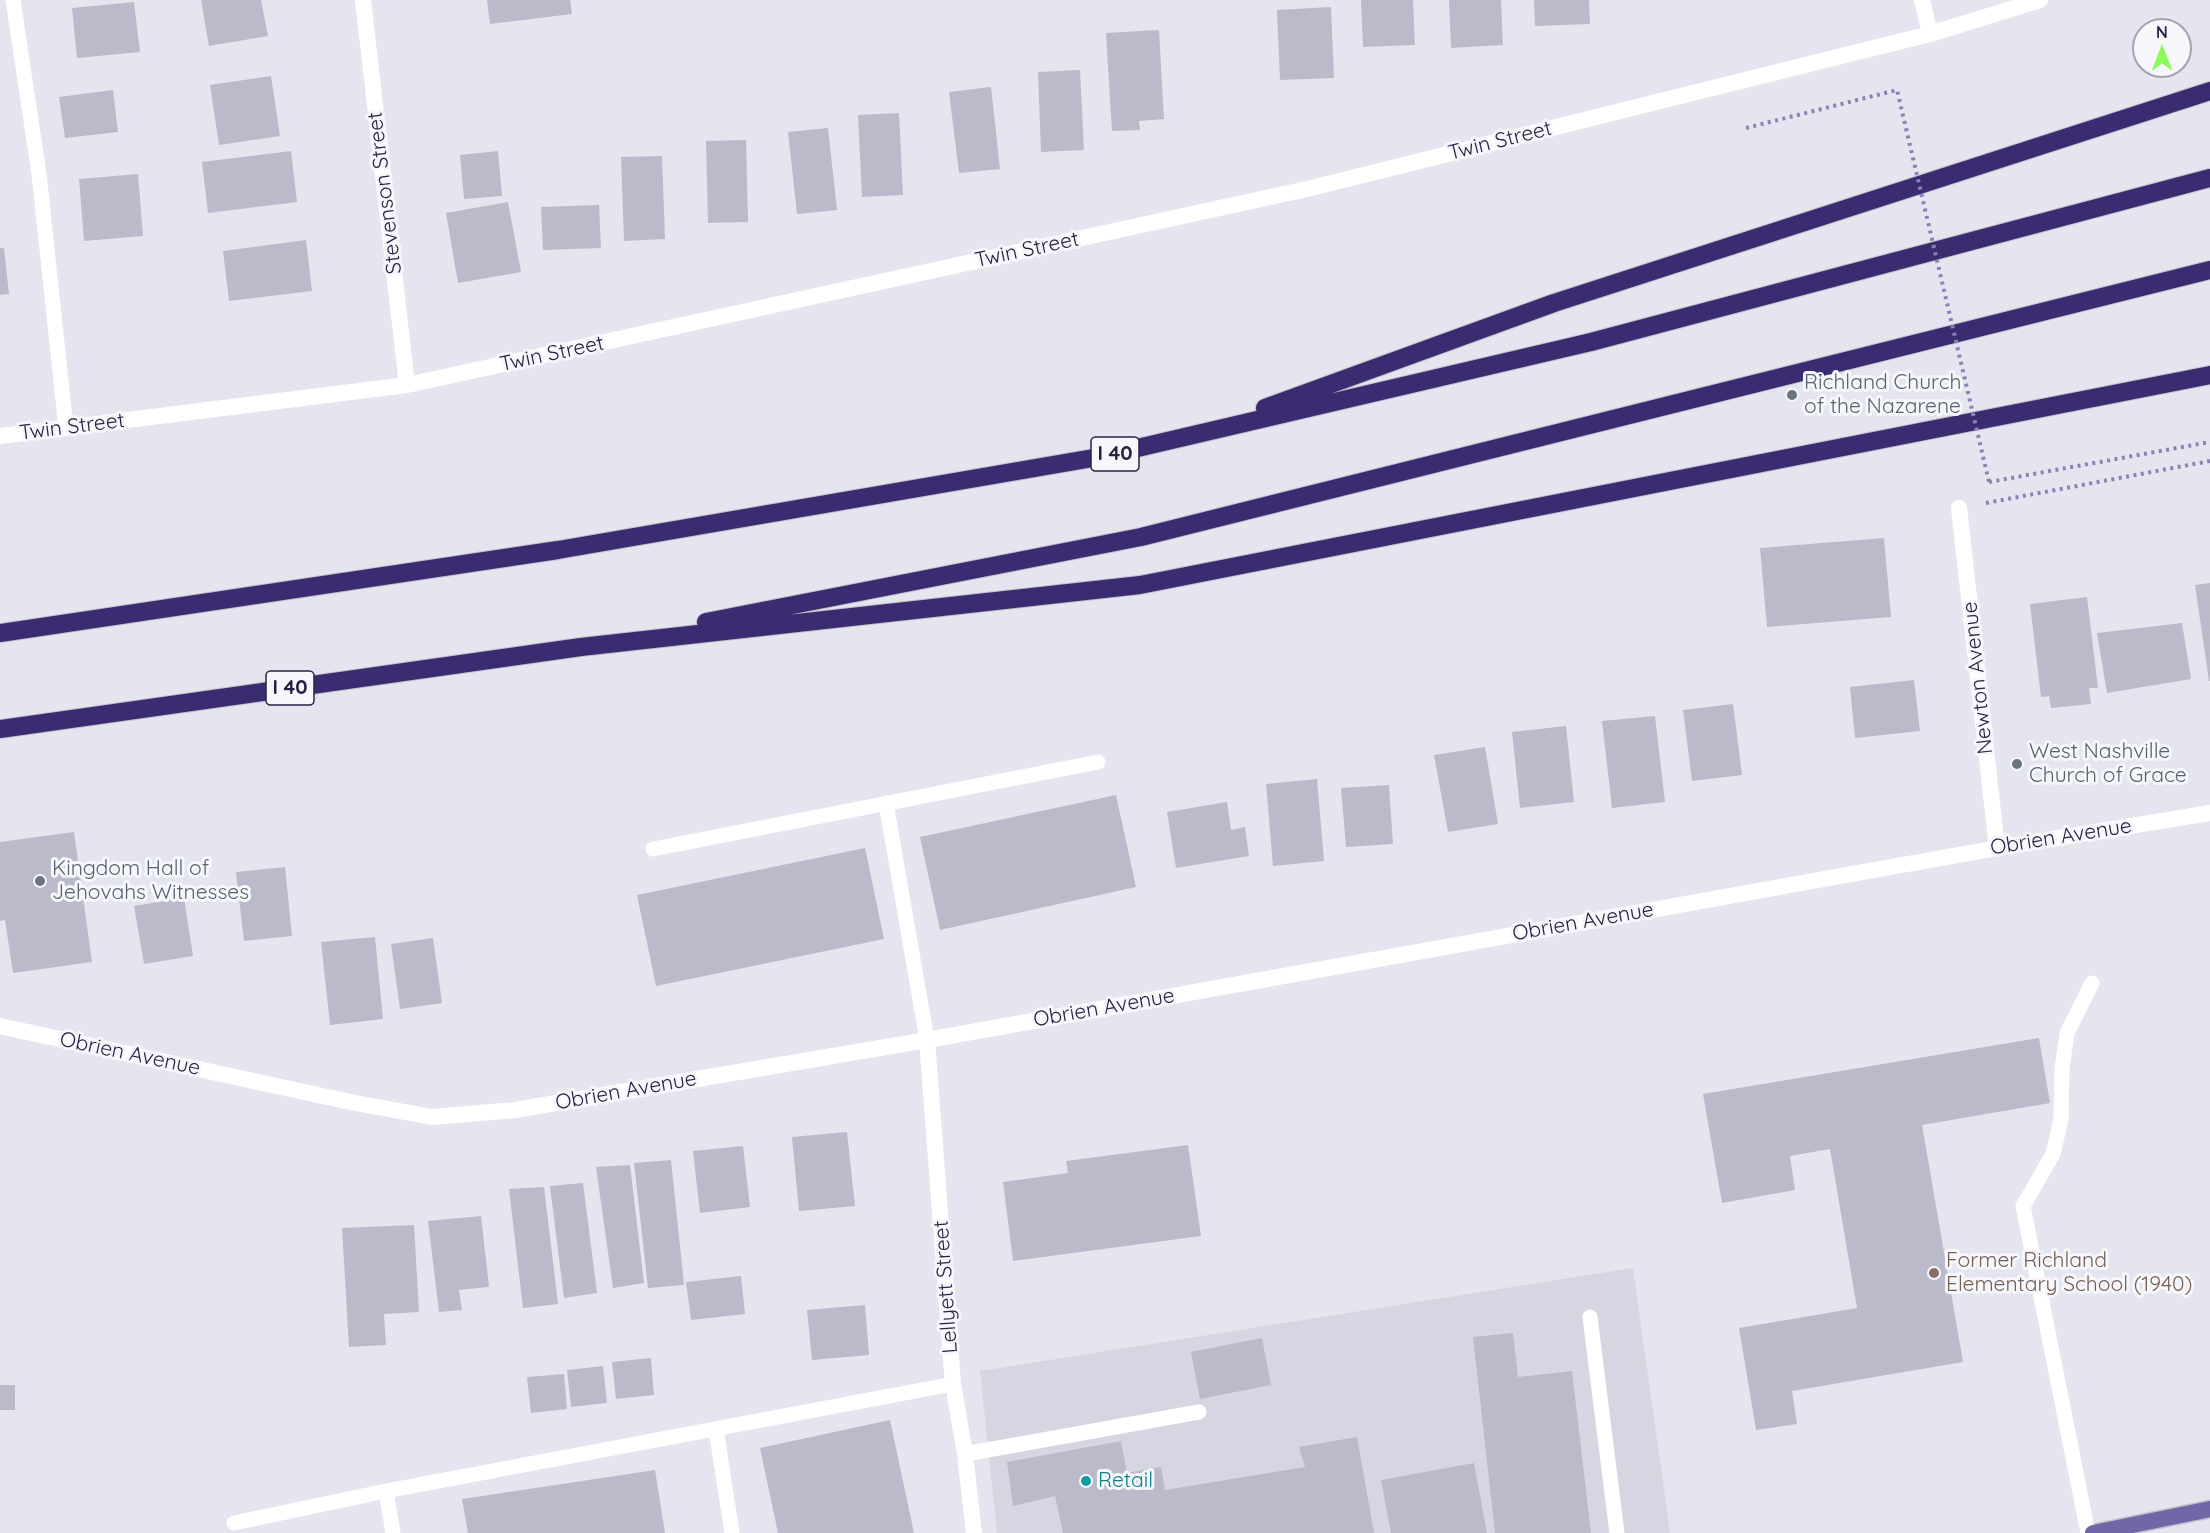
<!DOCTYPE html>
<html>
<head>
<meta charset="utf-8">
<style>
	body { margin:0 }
	#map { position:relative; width:2210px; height:1533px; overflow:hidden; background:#e5e5ef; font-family:Quicksand,sans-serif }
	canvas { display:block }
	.north { position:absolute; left:2132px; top:18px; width:60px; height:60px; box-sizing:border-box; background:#f6f7fb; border:2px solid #a3a2b1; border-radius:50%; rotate:0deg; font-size:16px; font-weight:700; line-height:24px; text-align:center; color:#272243 }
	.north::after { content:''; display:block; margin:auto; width:21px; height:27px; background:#8dfb57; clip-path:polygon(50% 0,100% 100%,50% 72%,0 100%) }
</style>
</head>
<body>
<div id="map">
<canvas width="2210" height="1533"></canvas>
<div class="north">N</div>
</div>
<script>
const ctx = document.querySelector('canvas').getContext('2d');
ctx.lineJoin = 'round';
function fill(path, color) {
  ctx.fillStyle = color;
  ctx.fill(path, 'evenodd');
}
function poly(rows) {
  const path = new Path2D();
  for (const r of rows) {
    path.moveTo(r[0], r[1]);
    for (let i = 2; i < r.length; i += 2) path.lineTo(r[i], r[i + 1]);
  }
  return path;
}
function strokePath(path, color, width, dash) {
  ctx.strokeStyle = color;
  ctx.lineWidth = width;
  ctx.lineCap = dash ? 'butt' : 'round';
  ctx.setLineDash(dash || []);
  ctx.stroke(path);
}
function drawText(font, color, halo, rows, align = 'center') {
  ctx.font = font + ' Quicksand,sans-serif';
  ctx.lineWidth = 6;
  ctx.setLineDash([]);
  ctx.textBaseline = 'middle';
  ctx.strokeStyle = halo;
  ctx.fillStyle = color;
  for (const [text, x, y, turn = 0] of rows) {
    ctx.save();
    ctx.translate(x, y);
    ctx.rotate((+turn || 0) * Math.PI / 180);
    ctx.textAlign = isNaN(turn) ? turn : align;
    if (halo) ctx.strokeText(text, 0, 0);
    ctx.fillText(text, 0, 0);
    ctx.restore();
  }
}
fill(poly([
	[1633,1268,1670,1533,997,1533,980,1371]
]), '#d6d6e3');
fill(poly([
	[201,0,261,0,268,36,209,46],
	[487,0,570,0,572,14,490,24],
	[1361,0,1413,0,1415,45,1363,47],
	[1449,0,1501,0,1503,45,1451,48],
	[1534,0,1589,0,1590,24,1535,26],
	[134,2,140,52,77,58,72,8],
	[1331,7,1334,78,1280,80,1277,10],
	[1159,30,1164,119,1139,121,1140,130,1112,131,1106,33],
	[1080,70,1084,150,1041,152,1038,72],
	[271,76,280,136,219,145,210,85],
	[991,87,1000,169,959,173,949,92],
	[113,90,118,132,65,138,59,97],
	[899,113,903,195,862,197,858,115],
	[828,128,837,210,797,214,788,132],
	[746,140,748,222,708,223,706,141],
	[291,151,297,202,208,213,202,162],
	[498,151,502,196,464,199,460,155],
	[662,156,665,239,624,241,621,157],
	[138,174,143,236,84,241,79,179],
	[508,202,521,272,458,283,446,213],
	[599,205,601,248,543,250,541,207],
	[306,240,312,291,229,301,223,251],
	[0,248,4,248,9,294,0,295],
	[1884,538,1891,617,1767,627,1760,548],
	[2210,583,2210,681,2209,681,2195,585],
	[2087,597,2098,688,2089,688,2091,704,2051,708,2049,696,2041,697,2030,604],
	[2182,623,2191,679,2107,693,2097,633],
	[1914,680,1920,731,1855,738,1850,687],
	[1733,704,1742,775,1692,781,1683,710],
	[1655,716,1665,802,1612,808,1602,721],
	[1566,726,1574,802,1520,808,1512,732],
	[1485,747,1498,824,1448,832,1434,755],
	[1317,779,1324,861,1273,866,1266,784],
	[1389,785,1393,844,1346,847,1341,788],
	[1116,795,1136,887,940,930,920,837],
	[1227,802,1231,830,1245,827,1249,856,1176,868,1167,812],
	[74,832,92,962,13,973,5,920,0,921,0,842],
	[865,848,884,939,656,986,637,895],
	[285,867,292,936,244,941,236,872],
	[184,898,193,956,144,964,134,906],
	[375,937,383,1019,330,1025,321,942],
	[433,938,442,1003,400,1009,391,944],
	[2039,1038,2050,1103,1922,1125,1963,1362,1792,1391,1797,1424,1756,1430,1739,1328,1857,1308,1830,1149,1790,1156,1795,1190,1722,1203,1703,1094],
	[847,1132,855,1206,799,1211,792,1137],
	[1188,1145,1201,1236,1013,1261,1003,1182,1068,1173,1066,1161],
	[743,1146,750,1207,700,1213,693,1151],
	[671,1160,684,1285,648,1288,634,1163],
	[630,1165,644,1283,613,1288,596,1167],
	[583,1183,597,1293,564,1298,550,1186],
	[544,1187,558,1304,523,1308,509,1189],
	[481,1216,489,1287,459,1290,462,1310,439,1312,428,1221],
	[414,1225,419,1312,384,1314,386,1345,349,1347,342,1228],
	[741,1276,745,1314,691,1320,686,1282],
	[865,1305,869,1355,812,1360,807,1310],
	[1513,1333,1518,1377,1572,1371,1591,1533,1495,1533,1473,1337],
	[1262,1338,1271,1385,1200,1399,1191,1352],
	[651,1358,654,1395,616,1399,612,1362],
	[603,1366,607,1403,571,1407,567,1370],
	[564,1374,567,1409,531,1413,527,1377],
	[0,1385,15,1385,15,1410,0,1410],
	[890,1420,914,1533,778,1533,760,1448],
	[1357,1437,1374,1533,1063,1533,1055,1496,1013,1506,1007,1462,1121,1441,1127,1473,1161,1467,1165,1490,1305,1467,1299,1447],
	[1474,1463,1487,1533,1391,1533,1381,1480],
	[655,1470,665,1533,468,1533,462,1499]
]), '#bbbaca');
const primary = poly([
	[2093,1533,2210,1509]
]);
const motorway = poly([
	[1265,408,1554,303,2210,91],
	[706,622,1141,537,2210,270],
	[0,633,558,550,1099,457,1591,342,2210,178],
	[0,729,581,647,1140,585,2210,375]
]);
strokePath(primary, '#c3c1ca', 19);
strokePath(motorway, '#c3c1ca', 20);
strokePath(poly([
	[1989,482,2210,442],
	[1986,503,2210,461]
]), '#8983b5', 4, [3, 4.5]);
strokePath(poly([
	[13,0,39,174,66,428],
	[886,803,927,1040],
	[653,849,1098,762],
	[1590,1317,1617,1533],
	[716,1429,732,1533],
	[965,1454,1199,1412],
	[386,1491,393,1533],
	[234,1523,386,1491,953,1384],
	[2088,1533,2023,1206,2053,1154,2061,1119,2062,1069,2067,1033,2092,983]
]), '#fff', 15);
strokePath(poly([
	[363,0,407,385],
	[1922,0,1930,34],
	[0,436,407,385,1307,189,1930,34,2040,0],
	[1959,508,1997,848],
	[0,1026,355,1103,432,1117,515,1110,927,1040,1997,848,2210,813],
	[927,1040,953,1384,965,1454,974,1533]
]), '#fff', 16);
strokePath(primary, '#7167a8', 16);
strokePath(motorway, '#3b2c72', 18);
strokePath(poly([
	[1746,128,1897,90,1989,482]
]), '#8983b5', 4, [3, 4.5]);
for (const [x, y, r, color] of [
	[1792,395,6,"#6b7280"],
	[2017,764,6,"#6b7280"],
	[40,881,6,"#6b7280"],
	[1934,1273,6,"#8d6e63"],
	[1086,1481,6,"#0f9aa8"]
]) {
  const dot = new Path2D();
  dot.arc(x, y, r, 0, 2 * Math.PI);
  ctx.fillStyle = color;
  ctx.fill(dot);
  strokePath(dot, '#f6f7fb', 2);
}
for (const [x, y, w] of [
	[1115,454,48],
	[290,688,48]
]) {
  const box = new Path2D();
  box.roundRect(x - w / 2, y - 17, w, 34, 4.5);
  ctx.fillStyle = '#f6f7fb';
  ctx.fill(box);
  strokePath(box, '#272243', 1.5);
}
drawText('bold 20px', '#272243', null, [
	["I 40",1115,454],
	["I 40",290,688]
]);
drawText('21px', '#272243', '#f6f7fb', [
	["Twin Street",1500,141,-14],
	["Stevenson Street",385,193,-97],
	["Twin Street",1027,250,-12],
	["Twin Street",552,354,-12],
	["Twin Street",72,427,-7],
	["Newton Avenue",1978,678,-96],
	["Obrien Avenue",2061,837,-9],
	["Obrien Avenue",1583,922,-10],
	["Obrien Avenue",1104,1008,-10],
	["Obrien Avenue",130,1054,12],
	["Obrien Avenue",626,1091,-10],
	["Lellyett Street",946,1287,-94]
]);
drawText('21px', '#5b616d', '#f6f7fb', [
	["Richland Church",1804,383],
	["of the Nazarene",1804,407],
	["West Nashville",2029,752],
	["Church of Grace",2029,776],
	["Kingdom Hall of",52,869],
	["Jehovahs Witnesses",52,893]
], 'left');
drawText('21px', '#785e54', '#f6f7fb', [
	["Former Richland",1946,1261],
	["Elementary School (1940)",1946,1285]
], 'left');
drawText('21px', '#0d838f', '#f6f7fb', [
	["Retail",1098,1481]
], 'left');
</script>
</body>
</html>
